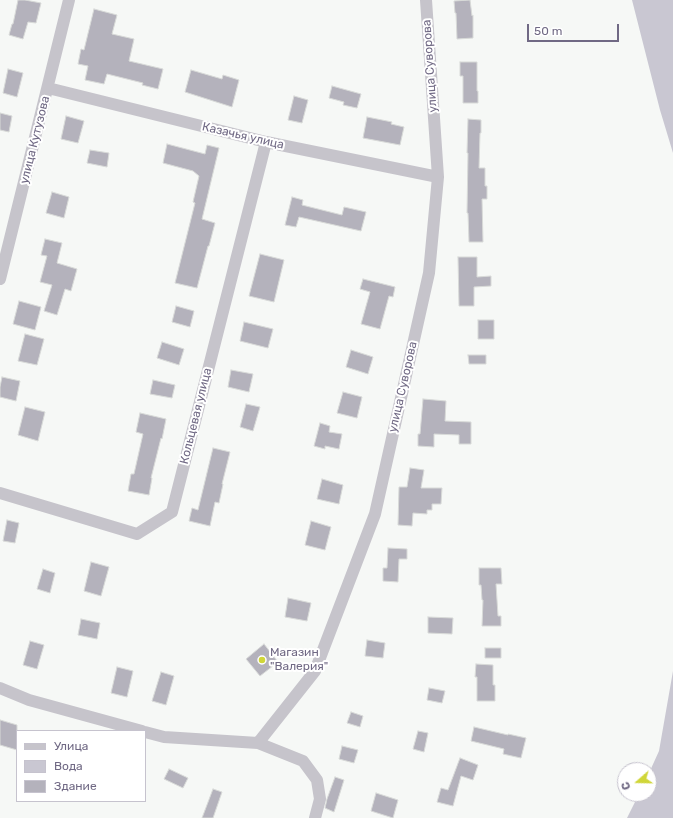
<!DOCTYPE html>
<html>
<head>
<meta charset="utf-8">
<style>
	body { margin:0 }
	#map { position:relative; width:673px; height:818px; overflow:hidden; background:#f6f8f6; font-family:Rubik,sans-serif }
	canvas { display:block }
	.legend { position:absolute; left:16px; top:730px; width:130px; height:72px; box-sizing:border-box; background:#fff; border:1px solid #c6c3ce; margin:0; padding:5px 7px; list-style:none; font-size:12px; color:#706984 }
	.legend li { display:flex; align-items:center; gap:8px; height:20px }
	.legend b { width:20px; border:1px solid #c6c3ce }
	.north { position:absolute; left:617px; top:762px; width:40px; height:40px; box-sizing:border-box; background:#fff; border:1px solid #c6c3ce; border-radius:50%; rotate:250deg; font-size:11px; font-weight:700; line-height:16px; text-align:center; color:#706984 }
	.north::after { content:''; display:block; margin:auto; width:14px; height:18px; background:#d0d638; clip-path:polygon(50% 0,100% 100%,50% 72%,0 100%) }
	.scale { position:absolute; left:527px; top:24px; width:92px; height:18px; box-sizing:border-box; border:2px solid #706984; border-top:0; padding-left:5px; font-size:12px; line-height:14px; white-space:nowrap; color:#706984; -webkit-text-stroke:3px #fff; paint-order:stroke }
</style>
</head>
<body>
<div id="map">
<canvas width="673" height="818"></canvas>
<ul class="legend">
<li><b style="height:5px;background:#c6c4cb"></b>Улица</li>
<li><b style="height:11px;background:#c9c7d2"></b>Вода</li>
<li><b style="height:11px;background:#b4b2bc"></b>Здание</li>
</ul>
<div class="north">С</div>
<div class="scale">50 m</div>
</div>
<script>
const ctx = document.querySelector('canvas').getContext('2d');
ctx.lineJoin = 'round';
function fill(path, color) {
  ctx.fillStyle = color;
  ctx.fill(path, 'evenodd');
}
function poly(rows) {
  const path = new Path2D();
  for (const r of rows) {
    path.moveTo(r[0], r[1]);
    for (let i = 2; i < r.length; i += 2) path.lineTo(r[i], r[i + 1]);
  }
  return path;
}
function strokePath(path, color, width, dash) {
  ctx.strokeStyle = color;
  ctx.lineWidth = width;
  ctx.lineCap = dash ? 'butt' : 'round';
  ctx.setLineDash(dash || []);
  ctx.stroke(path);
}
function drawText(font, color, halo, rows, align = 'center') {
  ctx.font = font + ' Rubik,sans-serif';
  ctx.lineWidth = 4;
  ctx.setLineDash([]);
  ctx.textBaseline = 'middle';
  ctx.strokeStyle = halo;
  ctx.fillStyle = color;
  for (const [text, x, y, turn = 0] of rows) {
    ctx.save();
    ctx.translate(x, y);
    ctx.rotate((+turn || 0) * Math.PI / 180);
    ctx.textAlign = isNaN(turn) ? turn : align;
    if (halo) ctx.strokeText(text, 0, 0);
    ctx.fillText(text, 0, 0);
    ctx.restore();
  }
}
fill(poly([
	[632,0,673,0,673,153,660,110],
	[673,671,673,818,627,818,639,794,649,794,649,773,659,751]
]), '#c9c7d2');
const building = poly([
	[18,0,25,0,41,3,36,23,28,22,23,39,9,35,12,24,13,24,18,0],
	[470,0,472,16,473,15,473,38,457,39,456,13,455,13,454,1,470,0],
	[94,9,117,15,112,34,134,39,129,61,163,69,158,89,142,85,143,83,107,74,104,84,85,80,88,66,78,64,81,49,84,50,94,9],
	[460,62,477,62,477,91,478,91,478,103,463,103,463,76,460,76,460,62],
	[8,69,23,73,17,97,3,93,8,69],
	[191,70,222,79,223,75,239,80,232,107,185,92,191,70],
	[332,86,361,94,357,108,343,105,344,102,329,98,332,86],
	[294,96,308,100,302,123,288,120,294,96],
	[0,113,12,116,9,132,0,130,0,113],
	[66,116,84,121,78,143,61,139,66,116],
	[367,117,392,122,391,124,404,127,400,145,363,138,367,117],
	[468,119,481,120,481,133,480,133,479,168,485,168,485,186,487,186,487,199,482,199,483,242,469,242,468,213,467,213,468,153,467,153,468,119],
	[167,144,205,154,207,145,219,148,202,219,215,223,209,246,208,246,197,288,175,283,195,203,193,202,199,176,193,171,163,163,167,144],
	[90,150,109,153,107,167,87,163,90,150],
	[52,192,69,197,64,218,46,213,52,192],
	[292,197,303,200,302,205,342,215,344,207,366,212,361,231,299,217,296,227,285,225,292,197],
	[45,239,62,243,57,263,77,269,71,291,65,289,57,315,44,311,52,285,40,282,47,256,41,255,45,239],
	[260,254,284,260,274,302,249,296,260,254],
	[458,257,477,257,477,277,491,276,491,286,474,287,474,306,459,306,458,257],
	[363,279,395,287,393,297,389,296,380,329,361,324,370,292,360,289,363,279],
	[19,301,41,307,35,330,13,324,19,301],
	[176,306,194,311,190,327,172,322,176,306],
	[478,320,494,320,494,339,478,339,478,320],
	[244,322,273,329,268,348,240,341,244,322],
	[25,334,44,339,37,365,18,361,25,334],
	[162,342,184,349,179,365,157,358,162,342],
	[351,350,373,357,368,374,346,367,351,350],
	[468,355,486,355,486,364,469,364,468,355],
	[231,370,253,374,249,392,228,387,231,370],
	[2,377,20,381,16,401,0,397,0,387,2,377],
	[153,380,175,385,172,398,150,394,153,380],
	[343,392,362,397,357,418,337,413,343,392],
	[423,399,446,401,445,421,471,422,471,444,459,444,459,435,434,434,434,447,418,446,418,434,420,434,423,399],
	[246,404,260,407,253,431,240,427,246,404],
	[25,407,45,412,38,441,18,435,25,407],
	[140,413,166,419,162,439,161,438,151,478,152,478,149,495,128,491,131,474,134,474,143,434,136,432,140,413],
	[320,423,330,426,329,432,342,434,339,449,325,446,325,449,314,446,320,423],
	[213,448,230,452,222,484,223,484,219,503,215,502,210,526,189,521,192,508,198,510,213,448],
	[410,468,424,470,421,488,442,488,441,504,432,504,432,510,427,510,427,514,413,513,412,526,398,525,399,487,407,487,410,468],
	[322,479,343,485,339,504,317,499,322,479],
	[7,520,19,523,15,543,3,541,7,520],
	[311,521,331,527,325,550,305,545,311,521],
	[388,548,407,549,407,559,399,559,398,582,383,581,383,568,387,568,388,548],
	[91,562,109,567,101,596,84,591,91,562],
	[479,568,501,568,502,584,496,584,498,616,501,616,501,626,482,626,483,600,482,600,481,585,479,585,479,568],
	[43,569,55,573,50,593,37,589,43,569],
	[288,598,311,603,307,621,285,617,288,598],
	[428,617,453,618,452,634,428,633,428,617],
	[81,619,100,623,97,639,78,635,81,619],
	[367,640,385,643,383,658,365,656,367,640],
	[30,641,44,645,37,669,23,665,30,641],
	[264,644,278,662,260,676,246,659,264,644],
	[485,648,501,648,501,658,485,658,485,648],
	[476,664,493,665,493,685,495,685,495,701,477,701,477,677,475,677,476,664],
	[117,667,133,671,127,697,111,693,117,667],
	[161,672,174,676,166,705,152,701,161,672],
	[429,688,445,691,442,703,427,700,429,688],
	[351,712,363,716,360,727,347,723,351,712],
	[0,720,17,725,17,750,0,745,0,720],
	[474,727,508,735,508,734,526,738,521,758,503,754,504,749,471,741,474,727],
	[418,731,428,733,424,752,413,749,418,731],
	[342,746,358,750,354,763,339,759,342,746],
	[460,758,478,765,473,780,461,776,453,806,437,802,441,788,448,790,460,758],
	[169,769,188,778,183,788,164,779,169,769],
	[335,777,344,780,334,812,325,808,327,799,335,777],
	[213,789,222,792,213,818,202,818,213,789],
	[376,793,398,800,393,818,371,811,376,793]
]);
fill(building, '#b4b2bc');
strokePath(building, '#d8dad8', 1);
strokePath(poly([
	[48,88,266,142,438,177],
	[0,279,69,0],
	[0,493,137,534,172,512,266,142],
	[0,688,29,700,142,731],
	[145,732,164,737,258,743,303,761,317,780,320,799,315,818],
	[258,743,315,671,375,514,429,273,438,177,426,0]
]), '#c6c4cb', 12);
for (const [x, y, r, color] of [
	[262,660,4,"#d0d638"]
]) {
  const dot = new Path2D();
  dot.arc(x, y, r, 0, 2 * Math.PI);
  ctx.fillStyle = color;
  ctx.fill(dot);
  strokePath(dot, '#fff', 1.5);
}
drawText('12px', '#706984', '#fff', [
	["улица Суворова",430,66,-94],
	["Казачья улица",243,136,13],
	["улица Кутузова",35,140,-76],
	["улица Суворова",403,387,-77],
	["Кольцевая улица",196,416,-76]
]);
drawText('12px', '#706984', '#fff', [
	["Магазин",270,653],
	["\"Валерия\"",270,667]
], 'left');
</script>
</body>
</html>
